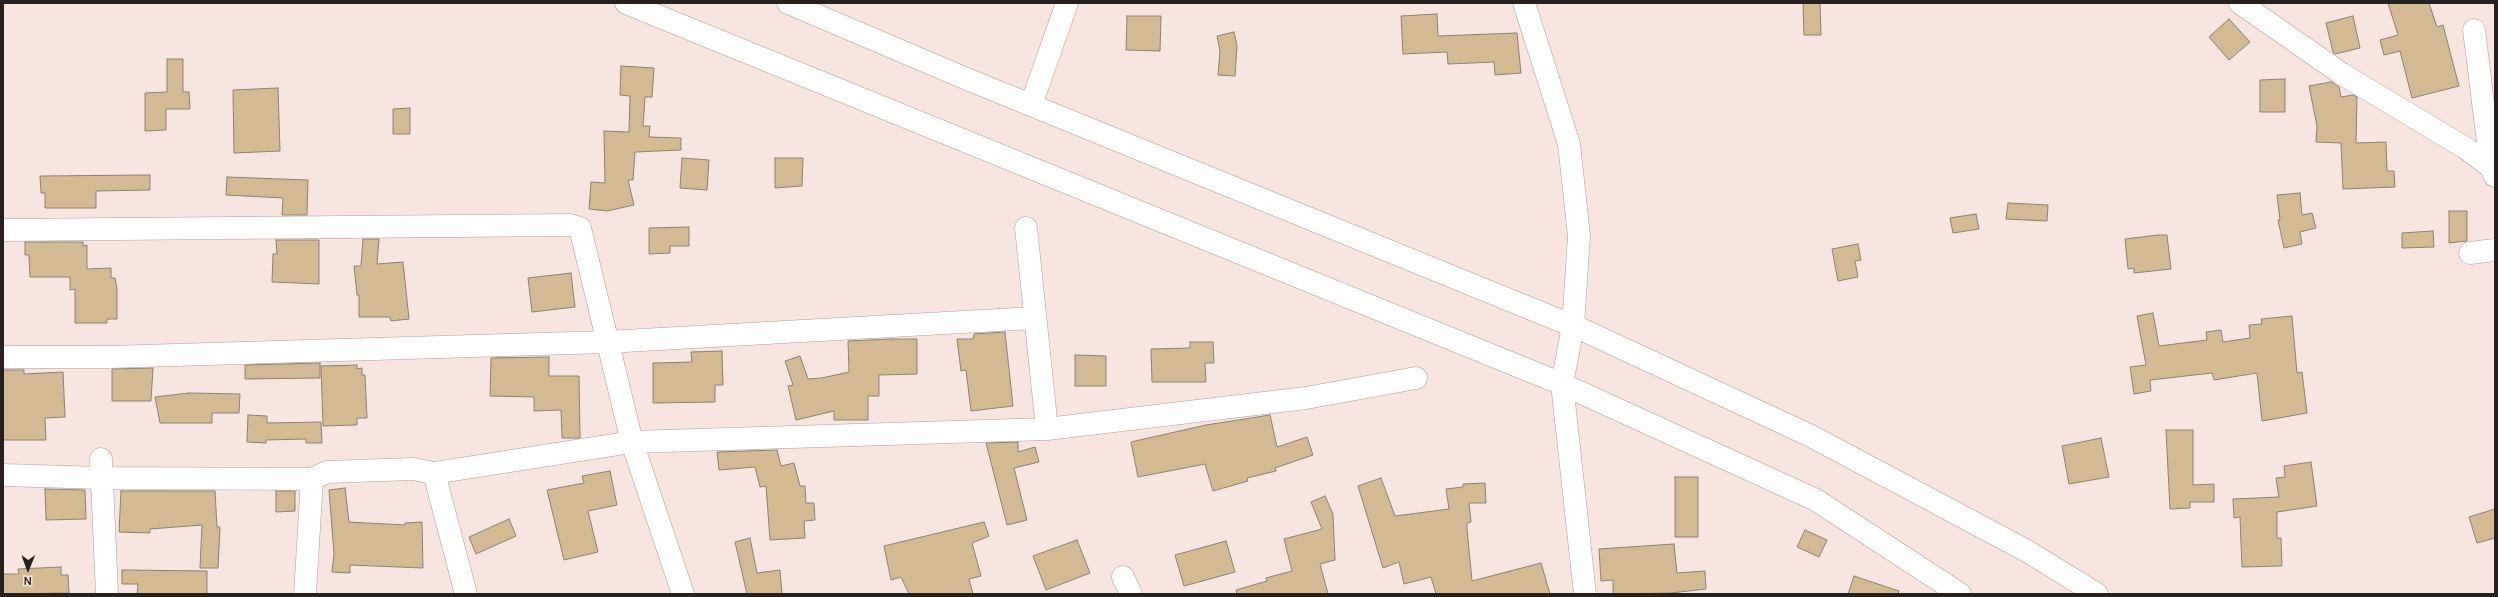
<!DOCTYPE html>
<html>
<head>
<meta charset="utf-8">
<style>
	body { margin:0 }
	#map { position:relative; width:2498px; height:597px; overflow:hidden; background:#f8e5df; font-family:Manrope,sans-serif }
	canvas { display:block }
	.frame { position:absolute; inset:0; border:4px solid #27201e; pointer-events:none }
	.north { position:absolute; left:8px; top:549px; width:40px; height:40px; -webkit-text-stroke:3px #f8e5df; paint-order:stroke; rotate:181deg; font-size:11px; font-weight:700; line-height:16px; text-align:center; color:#27201e }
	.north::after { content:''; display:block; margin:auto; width:14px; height:18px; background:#27201e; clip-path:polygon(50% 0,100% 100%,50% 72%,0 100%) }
</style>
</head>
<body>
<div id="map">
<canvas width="2498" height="597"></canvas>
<div class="frame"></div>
<div class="north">N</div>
</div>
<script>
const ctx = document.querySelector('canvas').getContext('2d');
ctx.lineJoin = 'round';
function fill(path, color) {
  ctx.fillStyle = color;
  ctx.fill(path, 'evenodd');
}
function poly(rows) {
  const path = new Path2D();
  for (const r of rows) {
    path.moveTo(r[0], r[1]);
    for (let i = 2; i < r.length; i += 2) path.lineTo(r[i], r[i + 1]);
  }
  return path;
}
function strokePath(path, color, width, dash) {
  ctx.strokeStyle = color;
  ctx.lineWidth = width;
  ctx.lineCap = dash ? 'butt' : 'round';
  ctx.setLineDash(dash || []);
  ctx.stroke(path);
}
const building = poly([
	[1803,3,1820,3,1821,35,1804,35,1803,3],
	[2388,3,2429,3,2437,27,2443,25,2459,86,2412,98,2400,51,2384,55,2380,40,2398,35,2388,3],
	[1437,14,1438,36,1517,33,1521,73,1495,75,1494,62,1448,64,1447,52,1403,54,1401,16,1437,14],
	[1127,16,1161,16,1160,51,1126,50,1127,16],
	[2353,16,2360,48,2335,54,2333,52,2326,23,2353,16],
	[2229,19,2250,42,2229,60,2209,37,2229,19],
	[1234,32,1237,46,1235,76,1218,75,1220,51,1217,36,1234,32],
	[167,59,183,59,183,92,189,92,190,109,166,109,166,130,145,131,145,93,167,92,167,59],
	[621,66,654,68,652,97,645,97,643,126,650,126,649,137,681,138,681,150,635,152,633,180,628,180,634,205,607,211,589,209,591,182,605,183,604,131,629,132,630,96,620,95,621,66],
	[2285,79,2285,112,2260,112,2260,80,2285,79],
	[2331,82,2339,87,2341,97,2353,95,2357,97,2356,143,2386,142,2387,171,2394,171,2395,187,2343,189,2341,143,2316,142,2317,126,2309,86,2331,82],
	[278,88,280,151,234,153,233,90,278,88],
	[410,108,410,134,393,134,393,109,410,108],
	[682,158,709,160,707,190,680,188,682,158],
	[775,158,803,158,802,186,775,188,775,158],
	[150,175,150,190,96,191,96,208,45,208,45,193,41,193,40,176,150,175],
	[227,177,308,180,307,215,282,215,283,198,226,195,227,177],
	[2300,193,2302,215,2312,213,2316,228,2300,232,2302,244,2284,248,2278,220,2280,220,2277,195,2300,193],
	[2008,203,2048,205,2047,221,2006,219,2008,203],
	[2449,211,2467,211,2467,241,2449,243,2449,211],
	[1976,214,1979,229,1953,233,1950,218,1976,214],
	[689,227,689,246,670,246,670,253,649,254,649,228,689,227],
	[2433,231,2434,247,2402,248,2402,233,2433,231],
	[2158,235,2167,235,2171,269,2134,273,2134,268,2128,269,2125,239,2158,235],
	[363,239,379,239,377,264,403,262,409,319,391,321,390,317,359,317,359,295,357,295,354,266,361,266,363,239],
	[276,240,319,240,319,284,272,282,273,254,277,254,276,240],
	[25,242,83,242,83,246,87,245,87,269,111,268,111,278,115,278,117,288,117,319,107,319,107,323,75,323,75,289,70,290,70,277,30,277,29,255,25,255,25,242],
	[1858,244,1861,260,1855,261,1858,277,1838,281,1832,249,1858,244],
	[571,273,575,307,532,312,528,278,571,273],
	[2153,313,2159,346,2207,340,2206,332,2221,330,2223,342,2250,338,2249,325,2262,324,2261,319,2292,316,2297,373,2302,372,2307,413,2262,421,2257,373,2214,380,2212,373,2150,380,2151,391,2134,394,2130,367,2146,365,2137,316,2153,313],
	[1005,332,1013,406,971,411,966,370,961,371,957,339,973,339,974,334,1005,332],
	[891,339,917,339,917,374,879,375,879,396,868,396,868,420,834,420,834,411,796,420,788,386,793,385,785,361,800,356,808,379,822,378,849,372,848,341,891,339],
	[1190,342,1213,342,1214,363,1205,363,1206,382,1152,382,1151,349,1190,348,1190,342],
	[722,351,723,385,715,385,715,402,653,403,653,363,692,362,691,352,722,351],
	[1075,355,1106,356,1106,386,1075,386,1075,355],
	[549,357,549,376,579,376,580,438,562,438,561,410,534,411,534,397,490,396,491,358,549,357],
	[320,363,320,378,245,379,245,365,320,363],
	[357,365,357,369,362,368,362,375,365,375,367,418,357,418,357,425,323,426,321,366,357,365],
	[153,368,151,401,112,401,112,369,153,368],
	[3,370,24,370,24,374,63,372,65,417,45,418,46,440,3,440,3,370],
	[189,393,240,394,239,413,212,413,212,423,160,423,155,397,189,393],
	[248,415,267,416,267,423,321,422,322,443,306,443,306,439,266,440,266,443,247,442,248,415],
	[1270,415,1277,447,1307,437,1313,455,1275,468,1276,471,1247,478,1248,481,1213,491,1205,464,1138,477,1131,442,1206,425,1270,415],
	[2166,430,2193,430,2193,485,2214,484,2214,502,2190,502,2190,508,2170,509,2166,430],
	[2101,438,2109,477,2069,484,2062,446,2101,438],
	[1018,442,1018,452,1035,447,1039,462,1014,468,1027,520,1007,525,986,443,1018,442],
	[777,450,781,466,794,463,800,486,805,486,806,503,814,503,815,520,804,521,805,538,770,540,766,486,760,487,755,467,719,470,717,452,777,450],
	[2311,462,2317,506,2277,512,2277,538,2281,538,2282,566,2242,567,2240,517,2234,518,2233,499,2279,497,2276,478,2285,477,2284,466,2311,462],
	[610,471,617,505,588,511,598,552,564,560,547,490,584,483,582,476,610,471],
	[1675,477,1698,477,1698,537,1675,537,1675,477],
	[1381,478,1395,516,1449,509,1446,489,1463,487,1463,484,1485,483,1486,503,1469,503,1471,522,1467,523,1467,529,1472,581,1541,563,1550,594,1436,594,1431,577,1404,584,1399,562,1383,568,1358,486,1381,478],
	[345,488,349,522,405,525,405,523,422,522,423,568,350,565,350,573,332,572,334,554,329,490,345,488],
	[45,489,85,490,86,519,46,520,45,489],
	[121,491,215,491,217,527,220,527,218,568,200,568,202,525,150,529,150,533,119,532,121,491],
	[276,491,295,491,295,511,276,512,276,491],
	[1325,496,1333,514,1335,560,1320,564,1328,594,1237,594,1236,590,1267,581,1266,578,1292,571,1284,539,1322,529,1311,502,1325,496],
	[2495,509,2495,538,2477,543,2469,517,2495,509],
	[509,519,516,536,476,554,469,537,509,519],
	[984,522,989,536,972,543,981,576,969,579,973,594,909,594,901,577,891,580,884,546,984,522],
	[1805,530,1827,540,1819,557,1797,547,1805,530],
	[750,538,757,573,780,570,782,594,747,594,735,542,750,538],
	[1077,540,1090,573,1046,590,1033,556,1077,540],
	[1226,541,1235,572,1184,586,1175,555,1226,541],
	[1674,544,1677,573,1705,571,1706,589,1671,593,1613,594,1613,580,1601,581,1599,549,1674,544],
	[61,567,61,575,68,575,69,593,3,594,3,574,19,574,18,569,61,567],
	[122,570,207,571,207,594,137,594,138,584,122,584,122,570],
	[1854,576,1899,591,1898,594,1848,594,1854,576]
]);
fill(building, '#d3ba93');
strokePath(building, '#8a8274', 1);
const minor = poly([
	[626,3,1562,384,1816,500,1960,594],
	[788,3,962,77,1583,330,1811,436,2027,551,2097,594],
	[1524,3,1569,144,1579,236,1573,326,1562,384,1585,594],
	[2240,3,2342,74,2467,149,2491,167],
	[2474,30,2491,167,2495,176],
	[1031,105,1067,3],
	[1026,228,1047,429],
	[3,230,570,225,580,228,632,442,683,594],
	[2470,253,2495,250],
	[3,357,109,357,606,342,1034,318],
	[101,459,107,594],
	[434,473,466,594],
	[3,475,102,478,312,479,327,472,413,469,434,473,632,442,1047,429,1306,398,1416,378],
	[1123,577,1131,594],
	[305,594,312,479]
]);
strokePath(minor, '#ae9d97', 23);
strokePath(minor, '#fff', 22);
</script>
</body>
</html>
